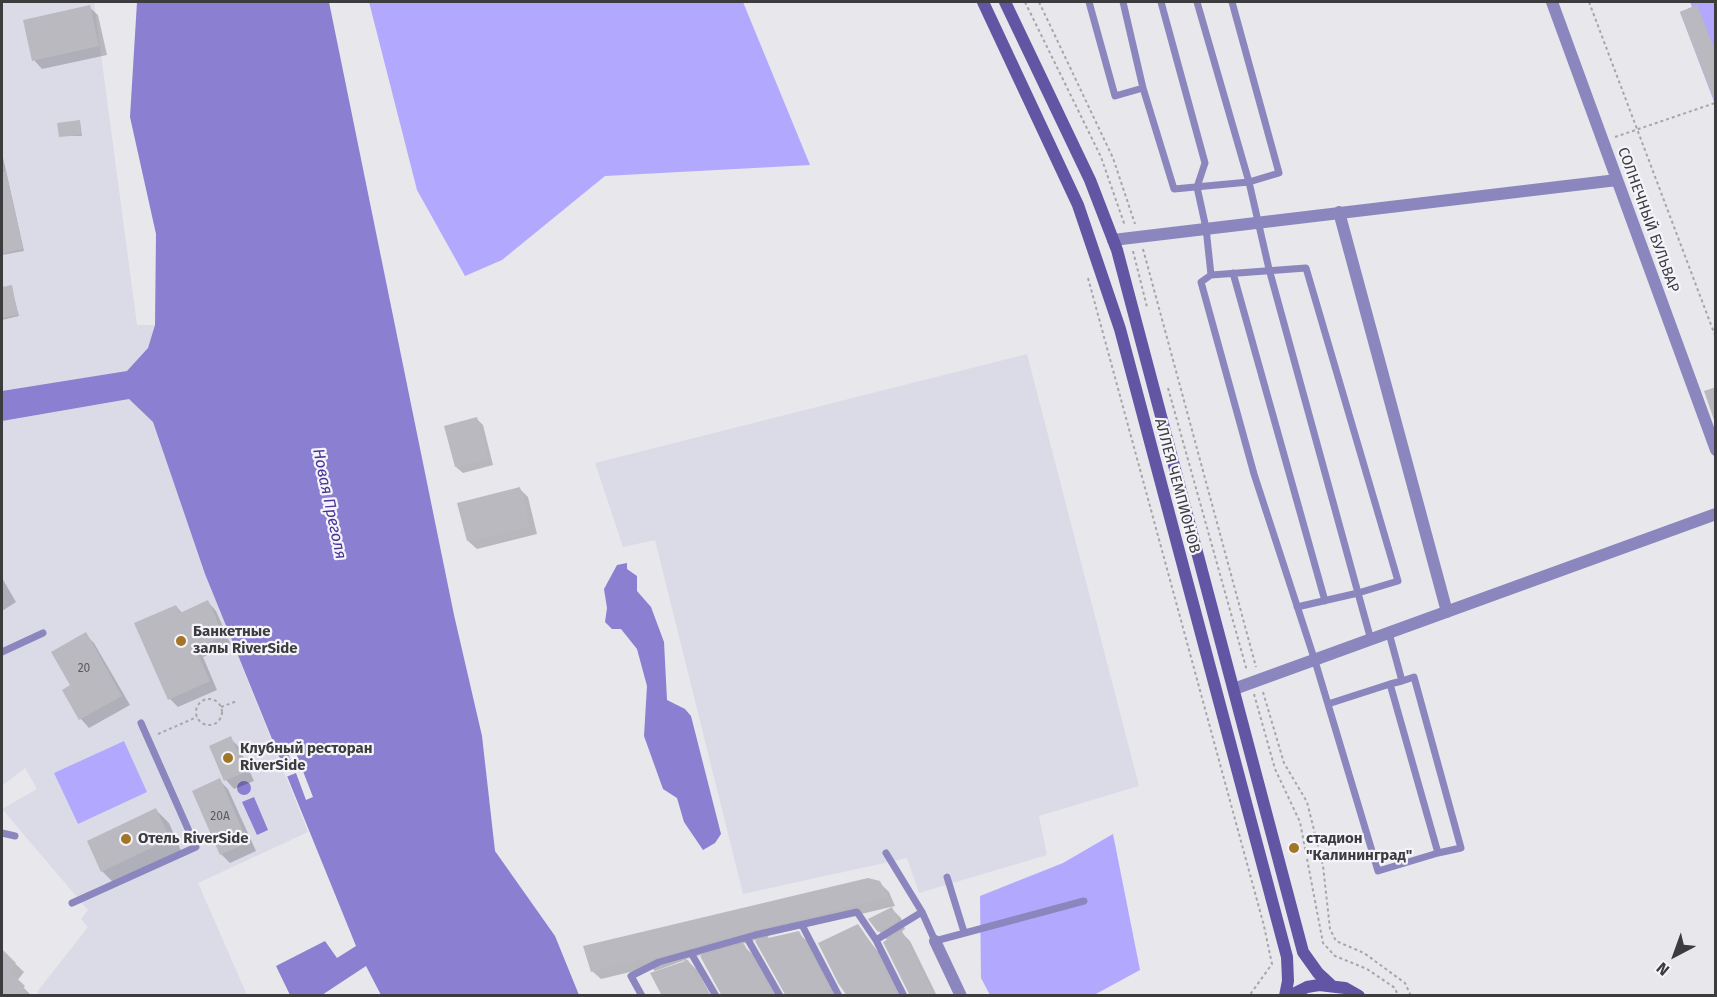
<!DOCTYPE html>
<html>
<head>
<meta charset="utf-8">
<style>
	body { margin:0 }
	#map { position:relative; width:1717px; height:997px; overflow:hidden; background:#e7e7ec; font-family:"Fira Sans",sans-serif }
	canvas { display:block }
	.frame { position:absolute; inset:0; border:3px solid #3c3c3e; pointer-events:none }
	.north { position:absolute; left:1645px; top:925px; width:60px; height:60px; -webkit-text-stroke:4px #f4f4fa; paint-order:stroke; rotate:221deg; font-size:16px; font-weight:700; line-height:24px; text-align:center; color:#3c3c3e }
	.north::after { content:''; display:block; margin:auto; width:21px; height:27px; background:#3c3c3e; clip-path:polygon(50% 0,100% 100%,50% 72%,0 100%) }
</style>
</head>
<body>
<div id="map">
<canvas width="1717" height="997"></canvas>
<div class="frame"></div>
<div class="north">N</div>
</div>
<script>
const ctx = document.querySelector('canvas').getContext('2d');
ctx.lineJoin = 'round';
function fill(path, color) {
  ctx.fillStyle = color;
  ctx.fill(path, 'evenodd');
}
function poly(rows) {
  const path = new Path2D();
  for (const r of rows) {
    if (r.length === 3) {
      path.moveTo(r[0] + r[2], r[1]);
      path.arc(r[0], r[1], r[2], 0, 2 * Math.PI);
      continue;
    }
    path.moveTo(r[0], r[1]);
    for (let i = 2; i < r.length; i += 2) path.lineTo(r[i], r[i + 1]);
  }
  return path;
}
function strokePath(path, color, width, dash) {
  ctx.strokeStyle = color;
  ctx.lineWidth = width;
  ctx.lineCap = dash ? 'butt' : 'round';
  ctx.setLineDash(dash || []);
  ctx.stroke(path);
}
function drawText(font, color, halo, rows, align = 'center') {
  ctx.font = font + ' "Fira Sans",sans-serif';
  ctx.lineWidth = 4.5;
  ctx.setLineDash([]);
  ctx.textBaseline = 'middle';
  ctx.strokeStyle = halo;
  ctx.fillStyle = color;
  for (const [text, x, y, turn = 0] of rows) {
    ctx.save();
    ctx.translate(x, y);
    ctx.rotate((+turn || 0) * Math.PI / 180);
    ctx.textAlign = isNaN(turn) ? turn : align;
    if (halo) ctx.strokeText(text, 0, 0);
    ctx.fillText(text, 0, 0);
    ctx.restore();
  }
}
fill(poly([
	[2,2,94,2,137,325,155,325,153,422,205,574,308,832,198,883,247,995,40,995,37,992,88,927,81,919,88,910,2,809,37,789,25,768,3,785,2,783],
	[1027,354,1139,786,1039,816,1047,855,919,893,907,858,743,894,655,540,623,547,595,463]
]), '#dbdbe8');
fill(poly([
	[369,2,743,2,810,165,605,176,502,260,465,276,417,190],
	[1690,2,1715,2,1715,104,1680,12,1692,7],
	[124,741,147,792,78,824,54,773],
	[1113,834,1140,970,1094,995,990,995,981,978,980,896,1063,863]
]), '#b2a9fe');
fill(poly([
	[137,2,329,2,454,615,482,736,495,851,555,936,579,995,381,995,366,966,322,995,290,995,276,966,325,941,337,958,356,946,205,574,153,422,129,399,2,421,2,391,127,371,148,348,155,325,156,234,130,117],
	[627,563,627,569,637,576,637,591,651,607,664,642,667,700,685,709,691,716,721,834,715,843,703,850,684,822,677,798,663,789,644,736,647,686,637,649,621,629,612,629,605,622,607,608,604,589,617,565],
	[244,788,7],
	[254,797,268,830,257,835,242,802]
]), '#8a7fd1');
fill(poly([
	[296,741,298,746,294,748,313,797,306,800,296,773,286,777,284,772,294,769,285,745]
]), '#e7e7ec');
fill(poly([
	[89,7,98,15,107,55,42,69,34,60],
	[80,122,82,136,60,136],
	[2,153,24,251,2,255],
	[11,286,19,316,2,320,2,288],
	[477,419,483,425,493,465,463,473,456,467],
	[519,488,528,497,537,534,477,549,468,541],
	[2,578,16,602,2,611],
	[208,602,216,611,231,645,203,657,217,690,178,707,170,699,176,606,182,613],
	[85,634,94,643,130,705,89,728,81,719,64,690,72,686],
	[230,738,239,747,254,781,234,789,226,780,211,747],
	[219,780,228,789,256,851,230,863,221,854],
	[156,810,169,823,182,853,115,884,102,871],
	[880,883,889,892,895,906,768,936,769,939,798,933,807,941,835,996,786,996,756,940,742,944,752,954,776,996,722,996,701,955,686,959,697,970,711,996,664,996,685,960,655,971,651,967,601,979,592,971],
	[892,909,901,918,905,929,901,932,910,941,937,996,910,996,888,941,879,931],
	[858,926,879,953,901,996,845,996],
	[2,951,24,972,17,981,32,996,2,996]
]), '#0003');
fill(poly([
	[90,5,99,46,32,61,23,20],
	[1697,5,1716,53,1715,102,1680,12],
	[80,120,81,135,59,137,57,123],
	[6,171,23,249,2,254,2,172],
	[12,285,18,315,2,318,2,287],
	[1716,387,1716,420,1714,420,1704,391],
	[477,417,488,459,455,467,444,426],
	[520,487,529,526,467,541,457,503],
	[208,600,224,636,195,648,210,681,168,700,134,623,176,605,180,613],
	[86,632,122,696,79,720,62,690,70,685,51,652],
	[231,736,246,772,224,781,209,746],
	[220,778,248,843,220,855,192,791],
	[156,808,170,839,101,872,87,841],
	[868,878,880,881,888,897,753,930,657,957,645,963,643,958,591,972,583,946],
	[892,907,898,920,878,932,868,919],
	[858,924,871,943,897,996,847,996,838,983,818,943],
	[799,931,829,988,814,996,786,996,755,941],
	[902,931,934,996,910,996,883,942],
	[744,944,773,996,722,996,700,956],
	[2,949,16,963,9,971,25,986,17,996,2,996],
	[688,960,709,996,662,996,650,973]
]), '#b9b9bf');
strokePath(poly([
	[1025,2,1101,157,1125,226],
	[1039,2,1113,158,1135,224],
	[1589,2,1716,338],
	[1615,137,1715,103],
	[1143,249,1256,667],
	[1133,251,1147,307],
	[1088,278,1264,926,1272,964,1249,996],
	[1168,388,1247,671],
	[1263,692,1284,763,1307,802,1323,866,1330,929,1336,941,1364,953,1405,983,1411,996],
	[1254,694,1275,769,1300,822,1323,943,1335,956,1367,969,1395,988,1398,996],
	[209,712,13],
	[221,707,237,701],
	[158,734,197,717]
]), '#a6a6aa', 2, [3, 3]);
strokePath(poly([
	[1089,2,1115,96,1143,88,1174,189,1249,182,1279,173,1232,2],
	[1123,2,1143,88],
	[1161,2,1205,163,1197,187,1206,228,1211,275,1201,282,1254,474,1315,661,1378,871,1438,853,1390,684,1402,681,1389,633],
	[1197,2,1249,182,1269,269,1358,593,1297,607],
	[1233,273,1325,601],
	[1211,275,1306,268,1398,581,1358,593,1371,640],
	[2,652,43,633],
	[1402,681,1414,677,1461,848,1438,853],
	[1328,704,1390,684],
	[2,833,15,836],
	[886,853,922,912,935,941,1084,901],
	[947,877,964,932],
	[72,903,196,847,141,723],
	[802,925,839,996],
	[747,938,780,996],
	[876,940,904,996],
	[691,953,716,996],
	[642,996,631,976,659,962,755,935,857,912,876,940,922,912]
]), '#8b86bd', 7);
strokePath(poly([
	[1552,2,1716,450],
	[1339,212,1447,612],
	[1113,240,1617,180],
	[1234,689,1716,514],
	[935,941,961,996]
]), '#8b86bd', 12);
strokePath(poly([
	[983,2,1078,205,1120,329,1287,957,1288,981,1285,996],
	[1005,2,1090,180,1117,250,1303,952,1318,973,1332,986],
	[1289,996,1307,987,1319,985,1345,988,1359,996]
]), '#6155a4', 12);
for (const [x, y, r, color] of [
	[181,641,6,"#a27627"],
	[228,758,6,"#a27627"],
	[126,839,6,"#a27627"],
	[1294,848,6,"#a27627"]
]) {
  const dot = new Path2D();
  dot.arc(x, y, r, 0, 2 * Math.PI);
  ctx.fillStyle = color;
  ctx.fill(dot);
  strokePath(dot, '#f4f4fa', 2);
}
drawText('12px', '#5b5b5e', null, [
	["20",84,669],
	["20А",220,817]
]);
drawText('15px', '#3c3c3e', '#f4f4fa', [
	["СОЛНЕЧНЫЙ БУЛЬВАР",1648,220,70],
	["АЛЛЕЯ ЧЕМПИОНОВ",1177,486,75]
]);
drawText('bold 15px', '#3c3c3e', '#f4f4fa', [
	["Банкетные",193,632],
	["залы RiverSide",193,649],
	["Клубный ресторан",240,749],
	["RiverSide",240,766],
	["Отель RiverSide",138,839],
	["стадион",1306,839],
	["\"Калининград\"",1306,856]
], 'left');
drawText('italic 16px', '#4a3394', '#f4f4fa', [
	["Новая Преголя",329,504,78]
]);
</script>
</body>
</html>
